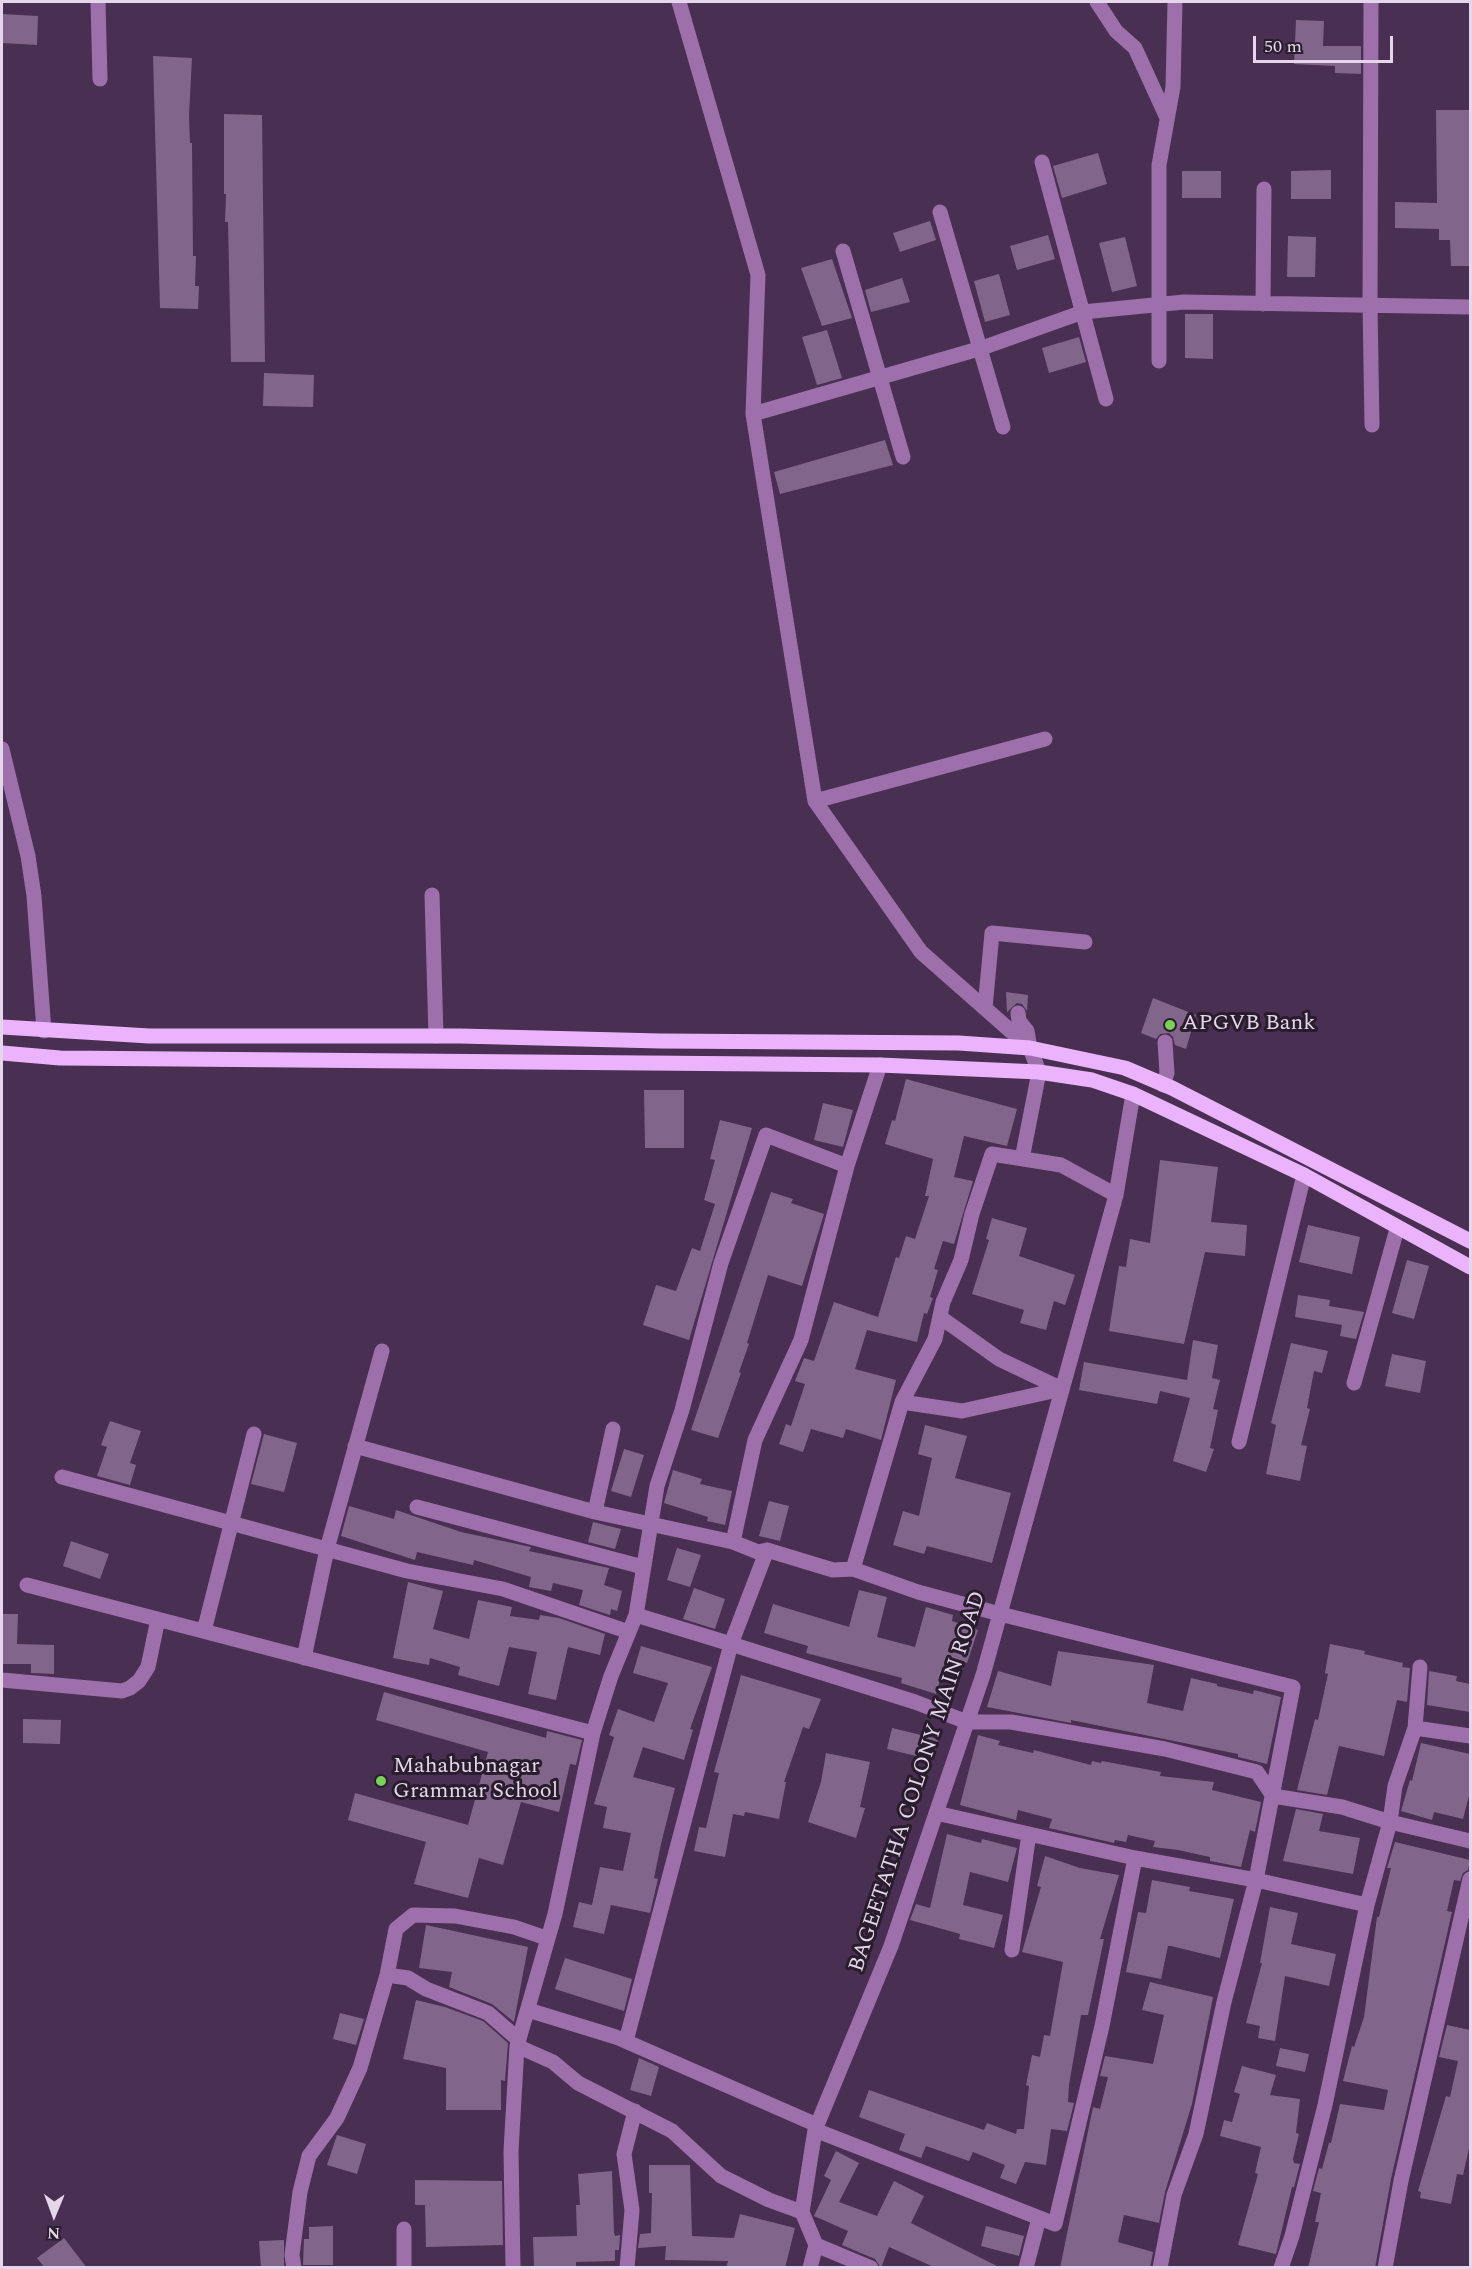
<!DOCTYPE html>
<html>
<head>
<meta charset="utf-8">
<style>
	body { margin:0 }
	#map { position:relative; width:1472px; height:2269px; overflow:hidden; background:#492f51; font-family:Spectral,serif }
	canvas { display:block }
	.frame { position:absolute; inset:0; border:3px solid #e6d6eb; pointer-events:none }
	.north { position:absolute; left:24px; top:2185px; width:60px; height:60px; -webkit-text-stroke:4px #291d2d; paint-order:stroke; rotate:181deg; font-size:16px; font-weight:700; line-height:24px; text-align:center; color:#e6d6eb }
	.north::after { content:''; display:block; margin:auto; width:21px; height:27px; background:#e6d6eb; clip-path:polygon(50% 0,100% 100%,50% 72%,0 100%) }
	.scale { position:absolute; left:1253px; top:36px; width:140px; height:27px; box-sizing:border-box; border:3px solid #e6d6eb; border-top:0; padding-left:8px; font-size:18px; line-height:21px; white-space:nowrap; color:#e6d6eb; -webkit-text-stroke:4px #291d2d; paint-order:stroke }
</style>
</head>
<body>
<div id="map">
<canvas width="1472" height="2269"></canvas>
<div class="frame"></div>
<div class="north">N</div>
<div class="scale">50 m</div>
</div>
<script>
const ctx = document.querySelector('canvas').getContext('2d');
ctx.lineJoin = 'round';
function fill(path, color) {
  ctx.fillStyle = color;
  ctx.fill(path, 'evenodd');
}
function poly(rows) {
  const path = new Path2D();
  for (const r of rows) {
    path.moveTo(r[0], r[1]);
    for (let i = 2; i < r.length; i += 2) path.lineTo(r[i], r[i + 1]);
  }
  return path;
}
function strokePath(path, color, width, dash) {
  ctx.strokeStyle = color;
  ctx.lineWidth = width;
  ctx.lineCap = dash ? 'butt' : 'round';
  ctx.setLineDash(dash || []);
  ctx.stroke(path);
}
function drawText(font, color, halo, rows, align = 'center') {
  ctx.font = font + ' Spectral,serif';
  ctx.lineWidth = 6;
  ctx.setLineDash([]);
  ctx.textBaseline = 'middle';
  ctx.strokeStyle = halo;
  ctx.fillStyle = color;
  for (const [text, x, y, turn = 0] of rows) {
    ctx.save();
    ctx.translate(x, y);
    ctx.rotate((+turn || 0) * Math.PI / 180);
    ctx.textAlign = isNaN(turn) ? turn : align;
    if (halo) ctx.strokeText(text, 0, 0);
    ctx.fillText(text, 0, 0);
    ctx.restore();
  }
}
fill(poly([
	[2,14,38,16,37,45,2,43],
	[1296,20,1324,21,1323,46,1361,46,1361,74,1335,73,1335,66,1294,64],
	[153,56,192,58,189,115,190,143,192,143,193,256,196,256,195,286,199,286,198,309,160,308],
	[1436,110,1470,110,1470,266,1451,266,1450,240,1439,240,1439,229,1395,228,1395,202,1437,203],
	[224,114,262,115,265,362,231,362,228,222,225,222,226,194,224,194],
	[1098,153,1107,184,1062,198,1053,166],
	[1331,170,1331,199,1291,199,1291,171],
	[1182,171,1221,171,1221,198,1182,198],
	[930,221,936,240,900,252,893,233],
	[1048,235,1055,259,1017,270,1010,246],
	[1288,236,1316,237,1315,277,1287,277],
	[1125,237,1137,286,1112,292,1099,243],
	[832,259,852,318,822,326,801,268],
	[999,274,1010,315,985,322,974,281],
	[902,278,910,302,871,312,865,290],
	[1185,314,1213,314,1213,359,1185,358],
	[827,330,842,378,817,385,802,337],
	[1079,337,1086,362,1049,373,1042,348],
	[264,373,314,375,313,407,263,406],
	[885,440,893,465,780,494,774,472],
	[1006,992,1028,995,1027,1011,1022,1004,1017,1003,1007,1012],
	[1153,998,1196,1015,1186,1049,1175,1045,1173,1037,1169,1033,1160,1034,1156,1039,1141,1033],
	[906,1079,1017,1109,1007,1146,964,1136,954,1177,973,1181,954,1244,943,1241,934,1269,938,1270,930,1297,933,1298,927,1314,924,1313,917,1342,867,1330,855,1369,896,1380,881,1440,846,1429,843,1438,811,1429,803,1452,779,1444,786,1424,791,1426,805,1384,795,1381,804,1358,814,1361,834,1302,878,1317,896,1257,899,1258,906,1236,915,1239,929,1196,925,1196,933,1159,885,1144,892,1120,895,1121],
	[644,1090,684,1090,684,1148,645,1148],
	[823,1103,853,1110,843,1147,814,1140],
	[720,1120,752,1128,689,1340,643,1325,656,1285,676,1291,692,1248,700,1251,715,1204,704,1200,715,1160,710,1159],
	[1160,1160,1218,1167,1211,1222,1247,1225,1245,1256,1205,1252,1184,1344,1109,1331,1119,1266,1126,1267,1130,1239,1150,1243],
	[771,1192,793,1199,791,1203,824,1214,802,1286,768,1275,747,1343,749,1344,739,1372,741,1373,718,1438,691,1430],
	[992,1218,1027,1228,1019,1256,1075,1275,1065,1305,1054,1301,1046,1330,1020,1323,1024,1310,972,1294,989,1240,986,1239],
	[1308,1225,1360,1237,1352,1274,1299,1262],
	[1407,1260,1429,1266,1414,1319,1392,1313],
	[1298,1295,1330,1300,1329,1306,1364,1312,1356,1339,1340,1336,1342,1325,1295,1317],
	[1193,1340,1218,1345,1212,1378,1220,1380,1213,1409,1218,1410,1210,1448,1214,1449,1206,1472,1173,1461,1190,1398,1160,1391,1157,1404,1079,1390,1084,1362,1187,1380],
	[1291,1343,1328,1351,1322,1373,1314,1371,1307,1408,1310,1409,1301,1445,1307,1446,1300,1481,1266,1474,1276,1425,1271,1423],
	[1392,1354,1426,1361,1420,1393,1385,1386],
	[110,1421,141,1431,130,1463,136,1465,130,1485,97,1476,107,1447,101,1445],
	[925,1425,967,1436,955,1478,1011,1493,992,1563,927,1546,924,1554,893,1545,903,1511,919,1516,932,1458,918,1454],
	[264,1434,297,1443,284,1492,251,1484],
	[624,1449,644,1455,631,1497,611,1491],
	[673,1470,702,1479,700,1484,732,1491,725,1525,707,1521,708,1517,664,1503],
	[769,1501,789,1506,780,1541,759,1536],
	[349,1506,394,1519,396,1510,461,1532,531,1547,529,1551,609,1568,604,1585,622,1591,617,1611,611,1609,610,1615,579,1605,583,1590,553,1583,551,1591,529,1587,531,1577,474,1560,473,1565,417,1552,415,1560,341,1536],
	[593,1522,621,1529,615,1549,588,1542],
	[71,1541,109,1554,100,1579,63,1566],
	[677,1548,701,1555,690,1587,667,1580],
	[408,1582,443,1591,433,1629,469,1639,478,1600,512,1607,510,1616,539,1620,540,1615,559,1618,605,1634,600,1655,568,1647,556,1700,528,1694,537,1652,509,1647,499,1686,458,1675,460,1667,430,1658,429,1665,393,1658],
	[694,1588,725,1599,715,1629,683,1619],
	[859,1590,887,1597,877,1637,915,1647,926,1607,953,1615,952,1621,978,1630,967,1663,947,1656,936,1694,901,1683,902,1678,806,1653,808,1646,764,1633,773,1604,849,1627],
	[2,1614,18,1614,17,1644,54,1645,54,1674,31,1673,31,1664,2,1664],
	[1330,1644,1365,1651,1364,1654,1403,1663,1402,1667,1410,1668,1407,1702,1397,1700,1384,1756,1339,1746,1327,1795,1297,1790,1315,1719,1318,1720,1328,1674,1325,1673],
	[641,1646,712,1667,690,1729,693,1730,684,1760,643,1747,633,1777,675,1788,661,1844,654,1878,658,1879,650,1913,611,1905,604,1934,573,1927,579,1902,592,1905,600,1867,623,1871,631,1833,603,1828,607,1807,594,1804,614,1737,609,1735,618,1709,654,1722,668,1683,633,1673],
	[1058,1651,1154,1665,1147,1703,1183,1711,1191,1678,1217,1684,1217,1686,1253,1694,1254,1690,1281,1697,1267,1764,1238,1757,1238,1754,1071,1720,1071,1723,987,1707,998,1671,1051,1686],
	[1429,1671,1457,1676,1456,1681,1470,1684,1470,1712,1427,1705],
	[741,1675,821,1699,809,1729,803,1727,784,1782,786,1782,779,1819,745,1812,744,1816,733,1814,725,1857,694,1851,699,1827,706,1828,719,1773,714,1772],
	[384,1692,546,1738,547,1731,582,1740,576,1765,570,1764,559,1812,521,1802,503,1865,479,1858,468,1898,414,1884,426,1842,348,1820,355,1793,468,1825,488,1752,376,1720],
	[23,1719,61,1720,60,1744,23,1743],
	[892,1728,938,1739,933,1760,887,1749],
	[978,1735,1000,1741,998,1745,1033,1753,1034,1750,1091,1765,1092,1761,1101,1763,1102,1761,1161,1772,1160,1776,1214,1782,1212,1790,1261,1802,1255,1832,1250,1830,1241,1867,1210,1861,1210,1857,1178,1850,1153,1847,1155,1841,1128,1835,1126,1842,1115,1840,1114,1843,1049,1828,1052,1819,1018,1810,1016,1820,960,1805],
	[1421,1743,1470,1754,1470,1792,1463,1819,1434,1812,1432,1820,1401,1811,1410,1780,1412,1781],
	[826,1753,870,1762,860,1807,865,1808,856,1838,808,1822,821,1782],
	[1296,1809,1323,1814,1319,1831,1360,1838,1353,1874,1283,1861],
	[947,1834,981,1843,982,1839,1017,1848,1008,1882,970,1872,963,1905,1003,1915,994,1948,959,1939,960,1934,910,1920,916,1904,930,1908],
	[1395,1842,1470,1860,1468,1870,1463,1873,1460,1881,1454,1880,1447,1911,1452,1912,1391,2179,1375,2268,1308,2268,1319,2222,1315,2222,1321,2193,1313,2191,1319,2168,1322,2169,1329,2143,1331,2143,1340,2104,1384,2110,1388,2090,1343,2081,1352,2046,1354,2047,1364,2017,1377,1917,1379,1917,1391,1868,1387,1868],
	[1045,1856,1080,1868,1119,1875,1100,1939,1104,1939,1088,2015,1081,2015,1069,2085,1068,2102,1074,2103,1067,2131,1051,2129,1046,2165,1025,2162,1016,2184,1000,2178,1005,2165,973,2152,969,2161,926,2146,921,2158,899,2150,905,2134,859,2117,869,2090,984,2130,987,2123,1016,2134,1017,2129,1024,2129,1029,2086,1026,2085,1032,2055,1040,2057,1044,2035,1050,2036,1063,1962,1022,1952,1041,1887,1037,1886],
	[1152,1880,1190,1887,1189,1891,1234,1899,1220,1958,1171,1946,1168,1946,1161,1979,1126,1972,1138,1912,1146,1913],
	[1270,1907,1298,1913,1291,1944,1336,1954,1329,1986,1285,1976,1275,2041,1258,2038,1260,2026,1246,2023,1262,1963,1260,1963],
	[426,1925,528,1947,514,2022,492,2004,449,1987,452,1972,419,1968],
	[565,1958,632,1979,624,2011,555,1989],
	[1150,1982,1213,1997,1192,2104,1165,2192,1159,2223,1124,2215,1118,2242,1153,2252,1150,2268,1060,2268,1093,2107,1100,2109,1108,2077,1100,2076,1105,2056,1153,2064,1164,2015,1142,2010],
	[416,2000,445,2007,483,2021,508,2043,505,2081,501,2080,501,2110,446,2110,446,2068,403,2059],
	[340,2013,364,2019,356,2045,333,2039],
	[1447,2025,1470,2030,1470,2144,1463,2175,1457,2174,1451,2204,1420,2198,1421,2192,1418,2191,1446,2096,1450,2097,1458,2061,1439,2057],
	[1280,2048,1309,2054,1305,2072,1276,2066],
	[639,2058,659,2067,651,2096,630,2090],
	[1242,2066,1276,2075,1270,2095,1300,2099,1296,2133,1299,2134,1293,2159,1294,2163,1300,2164,1294,2187,1292,2187,1276,2254,1238,2245,1258,2174,1255,2173,1261,2147,1220,2136,1224,2120,1232,2122,1240,2094,1234,2092],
	[337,2135,366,2144,357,2174,327,2165],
	[836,2151,859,2163,839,2202,877,2216,894,2181,924,2196,911,2223,1001,2268,936,2268,889,2247,881,2268,875,2259,842,2245,848,2231,814,2216,831,2180,824,2176],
	[649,2165,690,2165,692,2236,734,2238,740,2214,795,2228,785,2268,726,2268,728,2261,665,2260,666,2246,638,2248,640,2234,651,2233,652,2193,649,2193],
	[612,2171,614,2233,615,2236,620,2235,619,2250,615,2250,615,2261,576,2262,576,2266,534,2267,533,2237,577,2236,576,2205,580,2205,578,2174],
	[415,2180,502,2181,503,2245,426,2247,425,2205,415,2205],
	[333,2226,333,2265,303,2265,304,2239,309,2239,309,2227],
	[986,2226,1024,2236,1019,2256,981,2246],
	[64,2238,87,2268,45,2268,37,2258],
	[284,2240,284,2267,261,2268,259,2241]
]), '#82658b');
strokePath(poly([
	[98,2,100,79],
	[679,2,758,275,753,414,815,801,921,952,1030,1048,1039,1072,1022,1159],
	[1097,2,1116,31,1135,48,1167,118],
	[1371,2,1370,305,1372,425],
	[1042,162,1106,399],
	[940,212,1003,427],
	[843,251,903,457],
	[1263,304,1264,189],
	[1159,361,1159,165,1173,87,1175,2],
	[753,414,982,348,1083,312,1184,302,1470,307],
	[2,749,28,856,34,896,44,1031],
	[815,801,1045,739],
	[432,895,436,1036],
	[985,1008,992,933,1085,942],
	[1018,1013,1019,1021,1027,1031,1030,1048],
	[1163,1085,1167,1073,1165,1042],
	[847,1166,801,1340,755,1440,733,1542,758,1552,767,1550,731,1644,636,1615,657,1486,682,1410,721,1263,766,1135,847,1166,880,1065],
	[940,1317,999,1359,1062,1389],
	[1354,1383,1397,1229],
	[1062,1389,962,1411,902,1402,935,1339,943,1302,961,1260,972,1214,992,1154,1061,1165,1116,1195],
	[1239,1442,1304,1175],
	[355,1446,595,1512,733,1542],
	[62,1477,407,1571,503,1589,629,1632],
	[417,1507,643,1567],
	[595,1512,613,1429],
	[767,1550,833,1570,853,1569,918,1592,1000,1614,1293,1687,1256,1880,1135,1858,1102,2026,1055,2224,815,2130],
	[853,1569,902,1402],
	[27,1585,593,1733],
	[636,1615,611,1676,593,1733,555,1914,517,2046,553,2062,578,2083,672,2131,721,2176,769,2200,802,2212],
	[204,1631,254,1434],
	[304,1658,327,1549,382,1351],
	[1420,1667,1415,1728,1470,1736],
	[2,1680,122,1691,130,1688,139,1681,148,1667,158,1619],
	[936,1813,1135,1858],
	[1012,1950,1029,1834],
	[387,1975,408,1978,426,1989,488,2013,519,2040],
	[528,2010,616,2037,817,2125],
	[626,2041,731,1644,915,1702,967,1722,1011,1722,1165,1749,1257,1772,1273,1796,1342,1807,1390,1822,1395,1786,1415,1728],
	[404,2229,404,2268],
	[816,2245,871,2268],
	[294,2268,292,2255,300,2192,309,2156,337,2118,360,2068,387,1975,396,1929,413,1915,455,1916,514,1927,546,1938],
	[513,2268,511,2151,517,2046],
	[627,2268,632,2210,624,2154,635,2111],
	[810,2268,816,2245,802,2212,815,2130,891,1946,983,1675,1116,1195,1133,1094],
	[1026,2268,1039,2218],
	[1160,2268,1174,2195,1196,2134,1224,2002,1256,1880,1367,1905],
	[1281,2268,1292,2236,1325,2105,1367,1905,1390,1822,1470,1841],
	[1385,2268,1401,2181,1470,1879]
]), '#9d70ab', 15);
strokePath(poly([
	[2,1027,149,1036,460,1036,660,1041,959,1043,1030,1048,1125,1068,1172,1088,1470,1241],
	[2,1053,60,1058,880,1065,1039,1072,1092,1080,1133,1094,1304,1175,1470,1267]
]), '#ebb3fc', 15);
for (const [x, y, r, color] of [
	[1170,1025,6,"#79d158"],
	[381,1781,6,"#79d158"]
]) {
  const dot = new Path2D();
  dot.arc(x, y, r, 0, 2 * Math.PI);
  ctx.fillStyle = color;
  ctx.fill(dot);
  strokePath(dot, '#291d2d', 2);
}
drawText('22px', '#e6d6eb', '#291d2d', [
	["APGVB Bank",1182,1025],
	["Mahabubnagar",393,1768],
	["Grammar School",393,1793]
], 'left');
drawText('22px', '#e6d6eb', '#291d2d', [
	["BAGEETATHA COLONY MAIN ROAD",919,1782,-72]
]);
</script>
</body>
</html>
